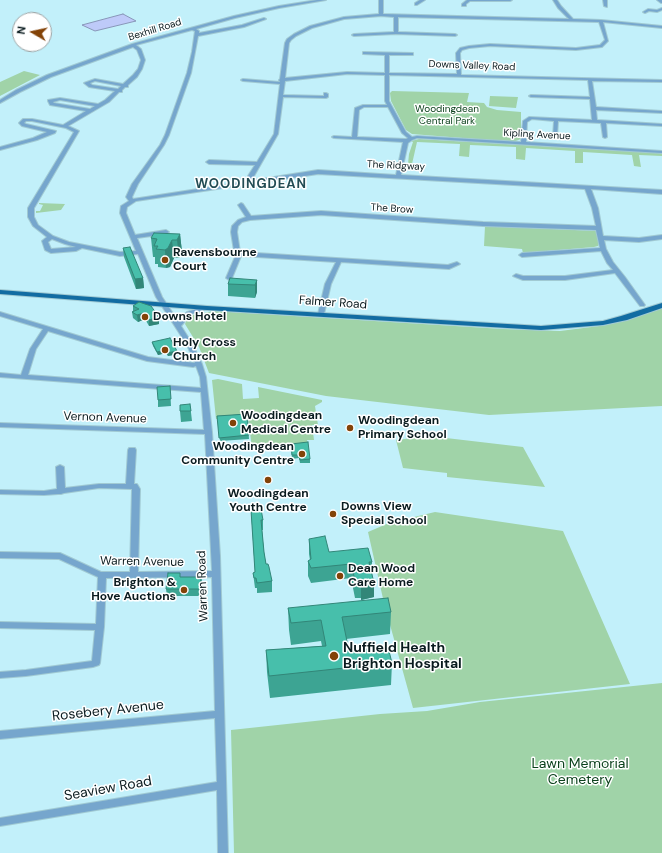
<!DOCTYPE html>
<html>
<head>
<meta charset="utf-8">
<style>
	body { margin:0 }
	#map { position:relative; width:662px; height:853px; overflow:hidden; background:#c2f0fa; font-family:"DM Sans",sans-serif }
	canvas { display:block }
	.north { position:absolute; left:12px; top:12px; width:40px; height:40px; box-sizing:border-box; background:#fff; border:1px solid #9da4a5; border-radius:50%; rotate:279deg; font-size:11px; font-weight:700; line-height:16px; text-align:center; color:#0a1b1f }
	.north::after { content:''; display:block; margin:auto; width:14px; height:18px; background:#834308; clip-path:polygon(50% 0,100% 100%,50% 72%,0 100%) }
</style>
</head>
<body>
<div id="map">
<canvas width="662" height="853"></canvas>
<div class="north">N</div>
</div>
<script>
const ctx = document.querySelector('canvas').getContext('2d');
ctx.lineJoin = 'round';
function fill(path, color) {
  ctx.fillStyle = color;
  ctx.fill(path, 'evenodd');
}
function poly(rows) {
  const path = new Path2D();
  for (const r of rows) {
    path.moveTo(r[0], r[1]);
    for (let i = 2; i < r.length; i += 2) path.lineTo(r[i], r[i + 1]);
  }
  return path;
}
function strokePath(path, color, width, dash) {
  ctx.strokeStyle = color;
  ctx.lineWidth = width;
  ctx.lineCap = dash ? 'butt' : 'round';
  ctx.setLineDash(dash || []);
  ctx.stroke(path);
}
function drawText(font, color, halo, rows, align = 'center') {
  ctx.font = font + ' "DM Sans",sans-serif';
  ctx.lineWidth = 3;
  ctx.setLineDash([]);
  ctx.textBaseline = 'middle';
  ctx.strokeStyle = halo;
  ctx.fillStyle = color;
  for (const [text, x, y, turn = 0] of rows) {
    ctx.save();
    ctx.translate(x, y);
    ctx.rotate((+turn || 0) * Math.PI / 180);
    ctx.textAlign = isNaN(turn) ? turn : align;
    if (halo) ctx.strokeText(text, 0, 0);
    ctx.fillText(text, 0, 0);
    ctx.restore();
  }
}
fill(poly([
	[24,71,40,75,0,96,0,82],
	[392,91,469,93,467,102,484,103,487,107,497,110,521,112,521,139,513,142,412,134,406,130,391,101,390,93],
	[490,96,518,97,516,108,489,106],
	[419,139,662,153,662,156,639,155,641,167,634,166,632,155,583,152,583,163,575,163,575,151,526,148,525,160,516,159,516,147,470,145,469,157,459,156,460,144,417,142,412,164,408,164,409,154,413,142,411,141],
	[39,203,65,204,61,210,36,213,36,211,40,211,43,205,39,204],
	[485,226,597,231,599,243,598,246,594,247,523,253,522,249,484,246],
	[662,308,662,406,489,415,326,396,209,373,199,347,185,324,187,319,193,315,214,311,503,329,560,331,607,325],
	[218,379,242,384,243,399,259,398,258,387,322,400,322,402,315,406,318,425,312,425,314,440,307,440,308,444,252,448,248,417,216,419,212,380],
	[429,436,523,447,545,487,447,477,447,473,403,468,396,440],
	[435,512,563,531,630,684,413,708,384,603,368,532,389,523],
	[662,683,662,853,234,853,231,730,380,714,427,711,480,702]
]), '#a0d3a8');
const water = poly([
	[123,14,136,21,95,31,82,25,123,14]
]);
fill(water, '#becaf9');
strokePath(water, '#8896b8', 1);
const minor = poly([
	[317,0,326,0,279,8,235,18,196,29,199,31,199,33,242,25,264,18,266,19,244,27,198,36,191,73,169,135,164,145,138,184,132,197,133,199,250,181,248,176,255,165,209,164,206,162,209,160,257,162,274,134,280,84,243,81,241,80,243,79,280,82,279,80,280,79,285,43,287,39,294,34,310,26,344,17,379,14,379,0,383,0,383,14,569,19,558,8,553,0,557,0,561,6,573,19,601,20,662,26,662,28,603,22,608,41,602,47,576,50,490,46,469,48,462,50,460,53,461,75,662,80,662,82,592,81,596,107,662,111,662,113,596,110,597,120,662,124,662,126,606,123,607,137,605,138,603,137,601,123,558,121,557,137,555,138,553,137,554,121,532,119,527,122,526,142,662,151,662,153,417,138,412,140,408,143,401,175,662,190,662,194,591,189,598,208,603,236,639,238,662,235,662,239,639,242,604,240,606,249,613,262,625,277,645,305,644,306,640,306,615,273,565,280,523,280,513,276,516,274,523,276,565,276,613,270,607,263,601,251,522,257,519,255,522,253,600,248,596,230,483,226,321,215,250,220,242,222,238,226,237,232,240,252,448,265,457,262,460,264,449,269,341,262,331,284,324,314,321,316,318,314,325,284,336,262,241,256,232,278,229,280,226,278,235,257,231,232,232,226,238,220,246,217,238,205,241,203,243,204,251,216,321,211,483,222,596,226,592,208,585,189,318,174,136,201,127,207,126,213,135,235,166,230,169,232,166,234,137,238,162,297,178,321,187,312,206,306,209,308,208,309,191,314,181,326,193,345,202,364,206,377,212,432,220,556,228,853,218,853,217,790,0,826,0,818,217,782,215,718,0,739,0,731,215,711,212,577,106,578,104,627,100,663,99,665,93,667,26,676,0,678,0,672,26,670,92,661,95,630,0,628,0,622,96,624,98,577,59,559,0,558,0,552,60,553,101,572,130,572,132,489,99,488,64,493,61,494,58,494,44,495,0,494,0,490,44,491,57,489,56,467,60,465,64,467,65,488,99,484,126,484,128,450,129,448,135,448,136,450,134,484,137,484,140,489,138,572,212,571,205,434,0,427,0,423,204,430,201,392,0,377,0,373,21,375,30,349,43,329,0,316,0,312,148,357,195,363,187,345,156,297,138,254,120,256,82,248,76,251,51,253,45,250,42,241,47,237,33,226,28,217,28,208,74,132,66,128,32,121,26,121,24,123,26,124,56,131,55,133,37,140,0,150,0,147,33,138,47,132,22,126,19,123,23,119,32,119,63,125,86,111,50,105,48,101,48,100,60,98,98,104,105,100,115,91,89,87,84,83,95,79,123,84,133,75,138,69,141,60,137,50,133,47,51,77,20,92,0,103,0,100,16,90,47,75,132,44,234,16,279,6,317,0],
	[381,16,394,17,394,32,354,34,352,35,354,36,396,34,455,36,457,35,455,34,398,32,398,17,599,22,605,40,600,45,576,48,490,44,469,46,460,48,456,53,457,74,389,73,389,55,413,55,413,53,364,52,363,52,363,54,385,55,385,73,347,72,285,78,289,43,291,40,296,36,312,28,344,19,381,16],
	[192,30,195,31,192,52,187,73,165,135,160,145,132,184,126,197,129,201,121,206,120,213,136,251,120,252,69,242,53,236,38,225,34,217,34,208,79,131,68,126,109,102,119,92,122,92,122,90,125,87,128,87,128,85,137,77,142,69,145,60,141,49,136,45,192,30],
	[347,74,385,75,385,101,387,105,363,105,355,108,352,137,334,136,332,137,334,138,403,142,396,175,318,170,255,180,254,176,278,134,283,97,326,98,328,97,328,94,326,93,324,93,324,96,283,95,285,81,347,74],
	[389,75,588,80,590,97,531,95,529,96,531,97,590,99,592,120,529,117,523,121,521,142,417,136,412,137,406,132,389,101,389,75],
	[95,81,121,86,118,89,92,85,90,83,95,81],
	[60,100,95,106,90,109,54,103,53,102,60,100],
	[364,107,388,107,402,133,408,138,406,139,357,137,359,110,364,107],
	[52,239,65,244,76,247,51,249,48,242,52,239],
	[48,331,147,361,193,367,196,366,200,377,201,388,28,375,36,349,48,331],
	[420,0,425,0,417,5,415,5,415,3,420,0],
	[467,0,512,0,510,1,470,1,466,4,466,6,462,6,462,4,467,0],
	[603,0,607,0,607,7,604,6,603,0],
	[657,0,662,0,662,3,661,3,657,0],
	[662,8,662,10,657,12,649,11,645,13,643,12,648,9,657,10,662,8]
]);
const major = poly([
	[0,290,207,306,541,326,603,321,621,316,662,303,662,308,627,320,603,325,541,330,207,310,0,294,0,290]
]);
strokePath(minor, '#a1cad3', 2);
strokePath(major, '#a1cad3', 2);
fill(minor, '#76a6cd');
fill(major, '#126ca2');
fill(poly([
	[180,234,182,252,179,258,174,258,170,267,166,268,158,267,158,264,155,264,155,257,153,257,151,238],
	[123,248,143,278,144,288,136,289,124,257],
	[257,280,257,292,255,298,228,296,228,284],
	[139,302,159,324,149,326,145,319,138,322,133,318,132,312,133,311,133,306],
	[152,342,178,354,168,356,166,353,158,355,153,346],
	[170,386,171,406,158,407,158,400],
	[190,404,192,421,181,422,180,411],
	[247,414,249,439,220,441,217,416],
	[291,448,310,459,310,463,300,463,299,458,292,459],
	[251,510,263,520,263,530,262,530,264,552,266,564,272,581,272,592,257,593,257,588,255,588,253,573,255,572],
	[309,539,329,552,372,562,372,573,374,597,361,600,361,598,355,598,351,578,311,583,308,576,308,561,310,560,309,554],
	[181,577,201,577,202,584,201,596,167,596,166,589],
	[288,608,391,612,390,634,346,639,349,651,392,663,391,685,270,698,267,672,266,650,322,646,321,641,291,645,289,630]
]), '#3da493');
fill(poly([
	[180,234,182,252,179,258,177,240],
	[172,240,174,258,170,267,166,268,165,250],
	[143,278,144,288,136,289,135,279],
	[257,280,257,292,255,298,255,285],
	[144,313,145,319,138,322,137,315],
	[159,317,159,324,149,326,149,320],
	[165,350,166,353,158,355,157,352],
	[177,351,178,354,168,356,167,353],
	[201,577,202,584,201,596,200,589],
	[374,583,374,597,361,600,361,586]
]), '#328678');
const building = poly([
	[154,233,180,234,177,240,172,240,168,248,165,250,156,249,158,246,154,246,157,239,151,238,154,233],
	[130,247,143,278,135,279,123,248,130,247],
	[230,278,257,280,255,285,228,284,230,278],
	[139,302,151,306,159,317,149,320,144,313,137,315,132,312,139,309,133,306,139,302],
	[170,338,177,351,167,353,165,350,157,352,152,342,170,338],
	[170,386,171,399,158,400,157,387,170,386],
	[190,404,191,411,180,411,180,405,190,404],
	[247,414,249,435,219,438,217,416,247,414],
	[308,442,310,459,300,460,299,455,292,455,291,444,308,442],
	[259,509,261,509,263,520,261,520,264,552,266,564,268,564,269,567,272,581,257,583,256,578,254,578,253,573,255,572,251,510,259,509],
	[325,536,329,552,368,548,372,562,369,562,374,583,361,586,361,583,356,584,351,564,311,568,308,561,311,559,309,539,325,536],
	[168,573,180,573,180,577,201,577,200,589,166,589,168,573],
	[388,598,391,612,342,617,349,651,388,647,392,663,269,676,266,650,326,646,321,620,291,623,288,608,388,598]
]);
fill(building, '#47bfab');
strokePath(building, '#328678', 1);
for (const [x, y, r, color] of [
	[165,260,4,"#834308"],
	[145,317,4,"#834308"],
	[165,350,4,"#834308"],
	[233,423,4,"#834308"],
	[350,428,4,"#834308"],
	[302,454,4,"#834308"],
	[268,480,4,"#834308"],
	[333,514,4,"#834308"],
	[340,576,4,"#834308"],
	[184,590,4,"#834308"],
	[334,656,5,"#834308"]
]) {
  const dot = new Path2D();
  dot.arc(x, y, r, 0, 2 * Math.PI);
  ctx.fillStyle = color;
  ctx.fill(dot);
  strokePath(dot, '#fff', 1.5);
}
drawText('10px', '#0a1b1f', '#fff', [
	["Bexhill Road",155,30,-17],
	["Downs Valley Road",472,66,2],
	["Kipling Avenue",537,135,3],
	["The Ridgway",396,166,3],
	["The Brow",392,209,4]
]);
drawText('10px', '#0c421d', '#fff', [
	["Woodingdean",447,109],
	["Central Park",447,121]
]);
drawText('bold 12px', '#0a1b1f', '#fff', [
	["Ravensbourne",173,253],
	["Court",173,267],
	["Downs Hotel",153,317],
	["Holy Cross",173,343],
	["Church",173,357],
	["Woodingdean",241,416],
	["Medical Centre",241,430],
	["Woodingdean",358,421],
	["Primary School",358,435],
	["Woodingdean",294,447,"right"],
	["Community Centre",294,461,"right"],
	["Woodingdean",268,494,"center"],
	["Youth Centre",268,508,"center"],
	["Downs View",341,507],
	["Special School",341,521],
	["Dean Wood",348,569],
	["Care Home",348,583],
	["Brighton &",176,583,"right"],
	["Hove Auctions",176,597,"right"]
], 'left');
drawText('12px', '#0a1b1f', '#fff', [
	["Falmer Road",333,303,4],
	["Vernon Avenue",105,418,2],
	["Warren Avenue",142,562,1],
	["Warren Road",203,586,-92]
]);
ctx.letterSpacing = '1px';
drawText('bold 13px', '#224c54', '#fff', [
	["WOODINGDEAN",251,185]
]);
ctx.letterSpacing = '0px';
drawText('bold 14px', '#0a1b1f', '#fff', [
	["Nuffield Health",343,648],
	["Brighton Hospital",343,664]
], 'left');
drawText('14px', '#0a1b1f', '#fff', [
	["Rosebery Avenue",108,711,-6],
	["Seaview Road",108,789,-10]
]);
drawText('14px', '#0c421d', '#fff', [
	["Lawn Memorial",580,764],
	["Cemetery",580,780]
]);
</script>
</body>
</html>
